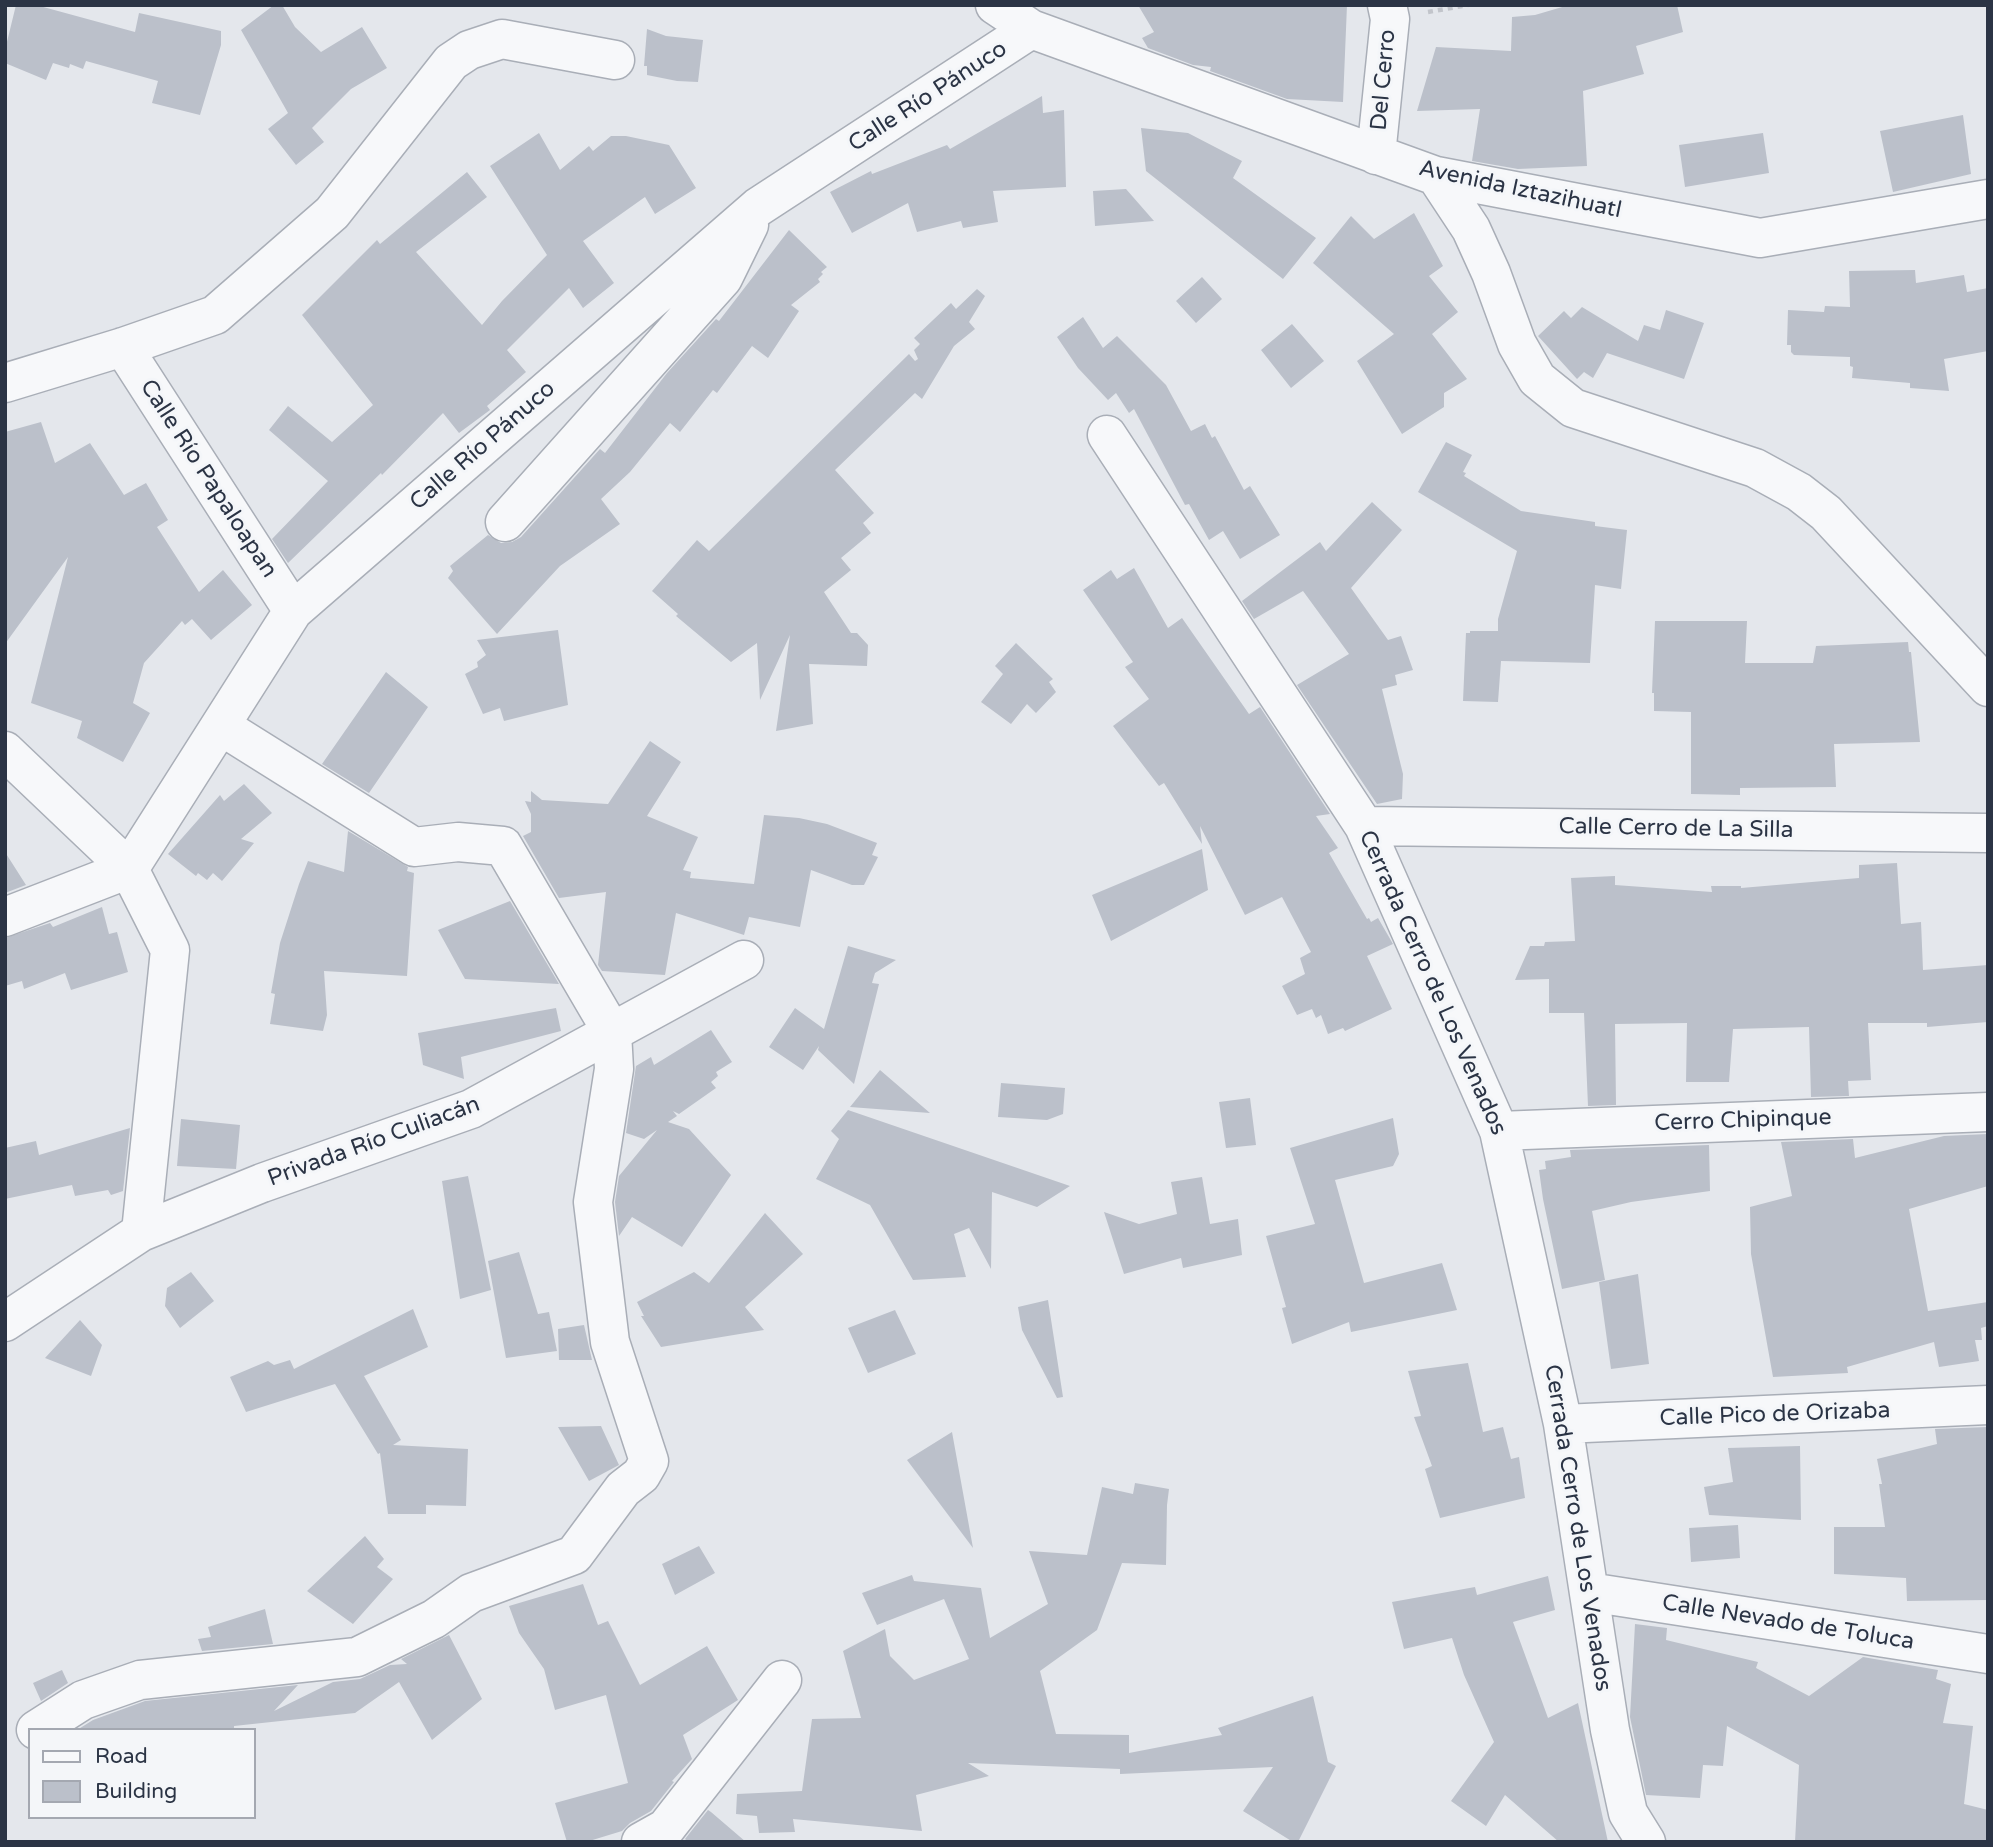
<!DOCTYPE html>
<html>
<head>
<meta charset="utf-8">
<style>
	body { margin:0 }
	#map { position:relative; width:1993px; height:1847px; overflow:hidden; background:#e4e7ec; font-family:"Varela Round",sans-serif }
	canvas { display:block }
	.frame { position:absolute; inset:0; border:7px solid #2b3445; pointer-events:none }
	.legend { position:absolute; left:28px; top:1728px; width:228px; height:91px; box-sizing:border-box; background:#f4f6f9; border:2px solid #a4a8b1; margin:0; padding:9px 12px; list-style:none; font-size:21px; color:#2b3445 }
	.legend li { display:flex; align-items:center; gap:14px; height:35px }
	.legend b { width:35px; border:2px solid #a4a8b1 }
</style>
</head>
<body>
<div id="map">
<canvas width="1993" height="1847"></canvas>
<div class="frame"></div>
<ul class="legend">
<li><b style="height:9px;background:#f7f8fa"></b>Road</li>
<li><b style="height:19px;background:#bbc0ca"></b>Building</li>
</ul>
</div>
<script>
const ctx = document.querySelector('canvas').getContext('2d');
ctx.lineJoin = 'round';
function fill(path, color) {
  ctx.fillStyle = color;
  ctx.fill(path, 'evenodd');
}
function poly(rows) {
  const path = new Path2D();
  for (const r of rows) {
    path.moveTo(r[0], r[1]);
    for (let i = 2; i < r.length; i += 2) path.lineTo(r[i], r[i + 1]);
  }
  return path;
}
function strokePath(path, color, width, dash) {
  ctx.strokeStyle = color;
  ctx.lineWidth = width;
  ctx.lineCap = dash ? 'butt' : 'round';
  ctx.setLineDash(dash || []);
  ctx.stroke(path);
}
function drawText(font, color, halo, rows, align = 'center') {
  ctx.font = font + ' "Varela Round",sans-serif';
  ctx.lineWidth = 6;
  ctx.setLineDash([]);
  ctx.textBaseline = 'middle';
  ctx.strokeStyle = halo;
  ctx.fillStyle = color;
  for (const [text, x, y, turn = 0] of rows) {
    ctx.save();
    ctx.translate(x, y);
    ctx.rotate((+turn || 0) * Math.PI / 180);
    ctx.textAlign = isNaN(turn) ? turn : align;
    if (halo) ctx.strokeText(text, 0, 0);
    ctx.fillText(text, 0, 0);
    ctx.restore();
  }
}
fill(poly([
	[16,5,36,5,135,32,139,13,221,31,221,45,200,115,152,103,158,81,86,61,83,69,70,64,69,68,53,63,46,80,5,63,5,50],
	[274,5,282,5,295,27,321,52,362,27,387,68,351,89,312,128,324,142,296,165,268,129,288,113,241,30],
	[1138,5,1347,5,1343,102,1287,99,1210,71,1211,67,1193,65,1148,48,1142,38,1154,32],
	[1569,5,1677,5,1683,32,1636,46,1644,74,1583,91,1587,166,1518,169,1472,161,1480,109,1417,111,1436,47,1511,51,1512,17,1535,15],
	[647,29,666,36,703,40,698,82,677,81,647,75,647,66,644,66],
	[1042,96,1043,113,1064,110,1066,187,993,191,998,222,963,228,961,221,917,232,908,203,852,233,830,192,871,171,872,174,947,145,950,149],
	[1963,115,1971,174,1893,192,1880,131],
	[1141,128,1188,133,1242,161,1233,178,1316,238,1283,279,1146,171],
	[539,133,560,170,589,146,593,151,611,136,626,136,669,145,696,188,655,214,645,197,583,241,614,283,583,308,569,288,507,350,526,372,487,406,490,410,459,433,443,413,382,475,381,473,288,563,272,539,328,481,269,430,288,406,332,442,373,405,302,315,377,240,380,244,467,172,487,197,416,252,482,325,502,301,547,255,490,166],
	[1763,133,1769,173,1685,187,1679,145],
	[1126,189,1154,221,1095,226,1093,191],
	[1414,213,1443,266,1429,276,1458,312,1432,334,1467,379,1444,393,1444,407,1402,434,1357,361,1394,334,1313,263,1351,216,1374,239],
	[789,230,827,267,821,272,823,274,818,279,820,282,791,305,799,311,768,358,752,346,717,393,713,390,680,432,670,423,630,472,601,499,620,524,560,566,497,634,448,578,453,571,450,566,488,535,501,543,512,542,521,537,600,449,605,453,667,373,716,319,719,321],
	[1915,270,1916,283,1964,275,1967,292,1988,288,1988,351,1944,359,1949,391,1910,388,1910,383,1852,378,1853,367,1850,366,1850,357,1794,355,1791,352,1791,345,1787,345,1788,310,1824,312,1825,306,1850,307,1849,271],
	[1202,277,1222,299,1196,323,1176,301],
	[977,289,985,296,969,322,975,329,954,346,922,399,915,393,835,470,874,513,863,523,871,533,841,558,851,570,824,592,851,633,857,633,868,645,867,666,809,664,813,724,776,731,790,635,760,700,757,643,731,662,676,616,678,614,652,591,697,540,709,551,909,354,915,361,918,359,914,350,920,344,914,338,951,303,956,309],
	[1582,307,1638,341,1644,325,1660,330,1666,310,1704,323,1684,379,1607,353,1593,378,1584,372,1577,379,1538,336,1564,311,1571,318],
	[1083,317,1103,348,1117,336,1166,385,1191,431,1205,424,1212,438,1215,436,1244,490,1250,486,1280,535,1240,559,1223,531,1209,540,1189,504,1185,505,1134,409,1129,413,1116,393,1108,400,1078,368,1057,337],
	[1292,324,1324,361,1291,388,1261,350],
	[41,422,55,463,90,443,124,495,146,483,168,520,157,527,199,592,223,570,252,605,211,640,192,619,185,625,182,621,144,663,133,703,150,713,123,762,77,738,82,721,31,703,68,557,5,644,5,432],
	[1446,442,1472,455,1463,472,1466,473,1464,476,1521,511,1595,522,1595,526,1627,530,1621,589,1595,585,1590,663,1501,661,1498,702,1463,701,1466,633,1470,633,1470,631,1498,631,1498,619,1517,551,1418,492],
	[1372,502,1402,530,1351,588,1388,640,1401,636,1413,670,1395,675,1397,685,1382,689,1403,774,1402,799,1377,804,1297,685,1349,654,1303,591,1254,619,1242,601,1320,542,1326,551],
	[1134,568,1168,628,1182,618,1249,714,1260,707,1330,814,1316,816,1338,848,1329,853,1367,919,1369,918,1371,922,1378,918,1393,944,1367,956,1392,1009,1345,1031,1343,1028,1328,1034,1321,1015,1316,1018,1312,1009,1297,1015,1282,986,1305,974,1300,958,1311,952,1282,897,1245,915,1200,826,1202,844,1164,783,1159,786,1113,726,1149,699,1125,667,1133,662,1083,590,1111,570,1117,579],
	[1655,621,1747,621,1745,663,1813,663,1816,646,1908,642,1909,652,1911,652,1920,742,1834,744,1836,787,1740,788,1740,795,1691,794,1691,712,1654,711,1654,693,1652,693],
	[558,630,568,705,504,721,500,708,483,714,465,674,478,667,477,662,486,655,477,640],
	[1016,643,1053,679,1049,682,1056,692,1036,713,1027,704,1011,724,981,702,1003,674,995,666],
	[386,672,428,707,369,793,322,764],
	[650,741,681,762,647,816,698,837,683,870,691,872,690,878,754,884,764,815,799,818,827,824,877,843,872,855,878,857,864,885,852,885,811,870,800,927,749,917,744,935,676,913,665,975,602,971,598,965,606,892,559,898,523,836,531,832,531,814,525,801,531,802,531,791,542,800,608,804],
	[244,784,272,813,241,839,254,843,222,881,213,873,207,880,198,873,196,876,168,854,220,795,224,801],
	[348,831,408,867,407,871,414,873,407,976,324,971,327,1015,323,1031,270,1024,275,994,271,993,280,943,299,884,308,861,344,872],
	[1202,849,1208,890,1111,941,1092,895],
	[5,852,26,885,5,893],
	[1897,863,1901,924,1921,922,1923,970,1988,965,1988,1022,1927,1027,1927,1023,1868,1023,1871,1080,1848,1081,1849,1096,1811,1097,1809,1027,1733,1029,1729,1082,1686,1082,1687,1023,1615,1024,1616,1105,1588,1106,1584,1013,1549,1013,1549,979,1515,980,1530,946,1544,946,1545,942,1575,941,1571,878,1615,876,1615,885,1712,892,1711,886,1741,886,1741,888,1859,878,1859,865],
	[510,901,559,984,465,979,438,930],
	[102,907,109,934,117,932,128,972,71,990,65,973,24,989,22,981,5,986,5,938,50,923,53,927],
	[848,946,896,960,875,973,872,983,879,984,854,1084,818,1050,819,1046,803,1070,769,1047,795,1008,824,1029],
	[556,1008,561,1031,461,1057,464,1079,423,1065,418,1033],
	[711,1030,732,1062,716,1072,718,1076,711,1082,716,1088,679,1114,673,1111,677,1116,668,1122,689,1129,731,1175,682,1247,632,1217,619,1236,615,1202,619,1176,657,1130,644,1139,626,1133,636,1066,651,1057,654,1065],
	[880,1070,930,1113,850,1107],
	[1001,1083,1065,1088,1063,1114,1047,1120,998,1117],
	[1250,1098,1256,1145,1226,1148,1219,1102],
	[848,1110,1070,1186,1037,1207,992,1192,991,1269,969,1228,954,1234,966,1277,913,1280,870,1205,816,1179,839,1139,831,1131],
	[1393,1118,1399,1154,1393,1166,1335,1180,1364,1283,1442,1263,1457,1310,1351,1332,1349,1322,1292,1344,1282,1308,1286,1307,1266,1236,1315,1224,1290,1148],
	[181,1119,240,1125,236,1169,177,1166],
	[130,1128,123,1191,111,1195,108,1190,75,1196,72,1185,5,1199,5,1148,36,1141,39,1155],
	[1988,1134,1988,1186,1909,1209,1928,1311,1988,1302,1988,1326,1981,1328,1982,1340,1975,1340,1979,1361,1939,1367,1934,1342,1847,1367,1848,1373,1773,1377,1751,1254,1750,1207,1792,1196,1781,1142,1853,1139,1855,1158,1944,1136],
	[1709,1145,1710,1191,1631,1202,1592,1211,1605,1280,1562,1289,1543,1199,1539,1170,1546,1169,1545,1161,1571,1157,1570,1150],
	[468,1176,491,1290,460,1299,442,1181],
	[1202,1177,1210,1224,1238,1219,1242,1255,1183,1268,1181,1258,1124,1274,1104,1212,1139,1224,1177,1214,1171,1182],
	[765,1213,803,1254,745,1307,764,1330,661,1347,641,1316,644,1316,637,1302,694,1272,709,1283],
	[519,1252,538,1314,549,1312,557,1351,506,1358,488,1261],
	[191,1272,214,1301,180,1328,165,1306,167,1288],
	[1638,1274,1649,1364,1611,1369,1599,1282],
	[1048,1300,1063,1397,1057,1398,1022,1330,1018,1307],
	[413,1309,428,1347,364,1376,401,1440,393,1445,468,1449,466,1506,426,1505,426,1514,388,1514,380,1453,378,1454,335,1384,246,1412,230,1377,268,1361,274,1365,290,1360,294,1369],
	[895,1310,916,1354,868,1373,848,1328],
	[80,1320,102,1345,91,1376,45,1358],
	[584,1325,592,1360,559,1360,558,1329],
	[1468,1363,1483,1432,1503,1427,1511,1459,1519,1457,1525,1498,1440,1518,1425,1469,1432,1466,1414,1417,1421,1416,1408,1371],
	[601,1426,619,1465,589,1481,558,1427],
	[1988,1427,1988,1600,1907,1601,1906,1578,1834,1574,1834,1527,1885,1527,1879,1484,1882,1484,1877,1459,1937,1444,1935,1429],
	[952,1432,973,1548,907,1460],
	[1800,1446,1801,1520,1709,1515,1704,1487,1733,1482,1728,1448],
	[1135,1483,1169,1489,1167,1505,1166,1565,1122,1563,1097,1630,1040,1671,1056,1734,1129,1735,1129,1753,1222,1735,1218,1728,1313,1696,1328,1762,1336,1766,1298,1842,1293,1842,1243,1811,1273,1767,1120,1774,1120,1769,968,1763,989,1776,916,1795,922,1831,793,1819,795,1832,759,1833,757,1816,736,1814,737,1794,802,1791,812,1719,861,1718,843,1651,885,1629,890,1656,914,1680,969,1659,944,1599,877,1625,862,1593,912,1575,914,1581,981,1588,990,1638,1048,1604,1029,1551,1087,1555,1102,1487,1133,1494],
	[1738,1525,1740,1558,1691,1562,1689,1528],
	[365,1536,384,1559,377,1567,393,1579,353,1624,307,1591],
	[699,1546,715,1573,675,1595,662,1564],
	[1548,1576,1555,1610,1513,1622,1548,1718,1578,1703,1608,1842,1559,1842,1505,1795,1486,1826,1451,1801,1494,1742,1464,1675,1452,1638,1404,1649,1392,1602,1475,1587,1477,1595],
	[583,1584,598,1625,608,1621,640,1685,707,1646,738,1700,683,1735,692,1759,672,1781,674,1782,651,1811,630,1823,622,1831,586,1842,567,1842,555,1803,628,1783,606,1695,555,1710,544,1669,519,1633,509,1606],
	[265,1609,273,1644,202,1651,198,1639,211,1637,208,1627],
	[1635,1624,1667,1628,1666,1640,1758,1662,1756,1668,1809,1696,1863,1657,1938,1670,1936,1679,1951,1684,1943,1723,1973,1726,1964,1804,1988,1810,1988,1842,1795,1842,1799,1765,1727,1726,1723,1766,1703,1765,1700,1798,1646,1795,1630,1717],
	[449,1635,482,1699,432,1740,399,1682,355,1713,234,1726,234,1730,77,1730,93,1720,145,1701,298,1685,274,1711,333,1682,360,1679,390,1665,407,1664,401,1659],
	[62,1670,68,1683,41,1701,33,1683],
	[708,1810,711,1812,746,1842,688,1842,685,1839]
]), '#bbc0ca');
const minor = poly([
	[995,5,1031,29,1436,176,1760,238,1988,199],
	[1376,155,1390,19,1387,5],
	[1436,176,1471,229,1491,273,1517,344,1537,379,1573,408,1755,468,1799,492,1826,513,1988,687],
	[123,347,293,611],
	[5,383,123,347,215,315,332,213,451,62,469,50,502,39,615,60],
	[1107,435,1364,826,1499,1131,1563,1424,1610,1730,1628,1813,1646,1842],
	[505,522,723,278,749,225],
	[5,751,129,869,170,950,141,1232],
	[1364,826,1988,833],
	[5,917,129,869,293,611,758,207,1031,29],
	[1499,1131,1988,1112],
	[5,1322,141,1232,262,1183,471,1109,744,960],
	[1563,1424,1988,1405],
	[1589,1592,1988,1654],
	[36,1730,83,1700,140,1680,357,1657,434,1619,471,1593,574,1555,623,1489,641,1475,649,1461,610,1342,593,1202,614,1069,612,1032,503,846,458,842,414,847,221,726],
	[641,1842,666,1828,782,1680]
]);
strokePath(minor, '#a9aeb7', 41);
strokePath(poly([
	[1428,12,1468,5]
]), '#c2c5cb', 4.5, [5, 5]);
strokePath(minor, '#f7f8fa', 38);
drawText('23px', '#2b3445', '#f4f6f9', [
	["Del Cerro",1384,80,-85],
	["Calle Río Pánuco",928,97,-33],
	["Avenida Iztazihuatl",1520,190,12],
	["Calle Río Pánuco",483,446,-41],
	["Calle Río Papaloapan",208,479,57],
	["Calle Cerro de La Silla",1676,829,1],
	["Cerrada Cerro de Los Venados",1432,983,66],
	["Cerro Chipinque",1743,1121,-2],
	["Privada Río Culiacán",374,1142,-20],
	["Calle Pico de Orizaba",1775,1415,-2],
	["Cerrada Cerro de Los Venados",1577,1528,81],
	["Calle Nevado de Toluca",1788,1623,9]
]);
</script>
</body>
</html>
